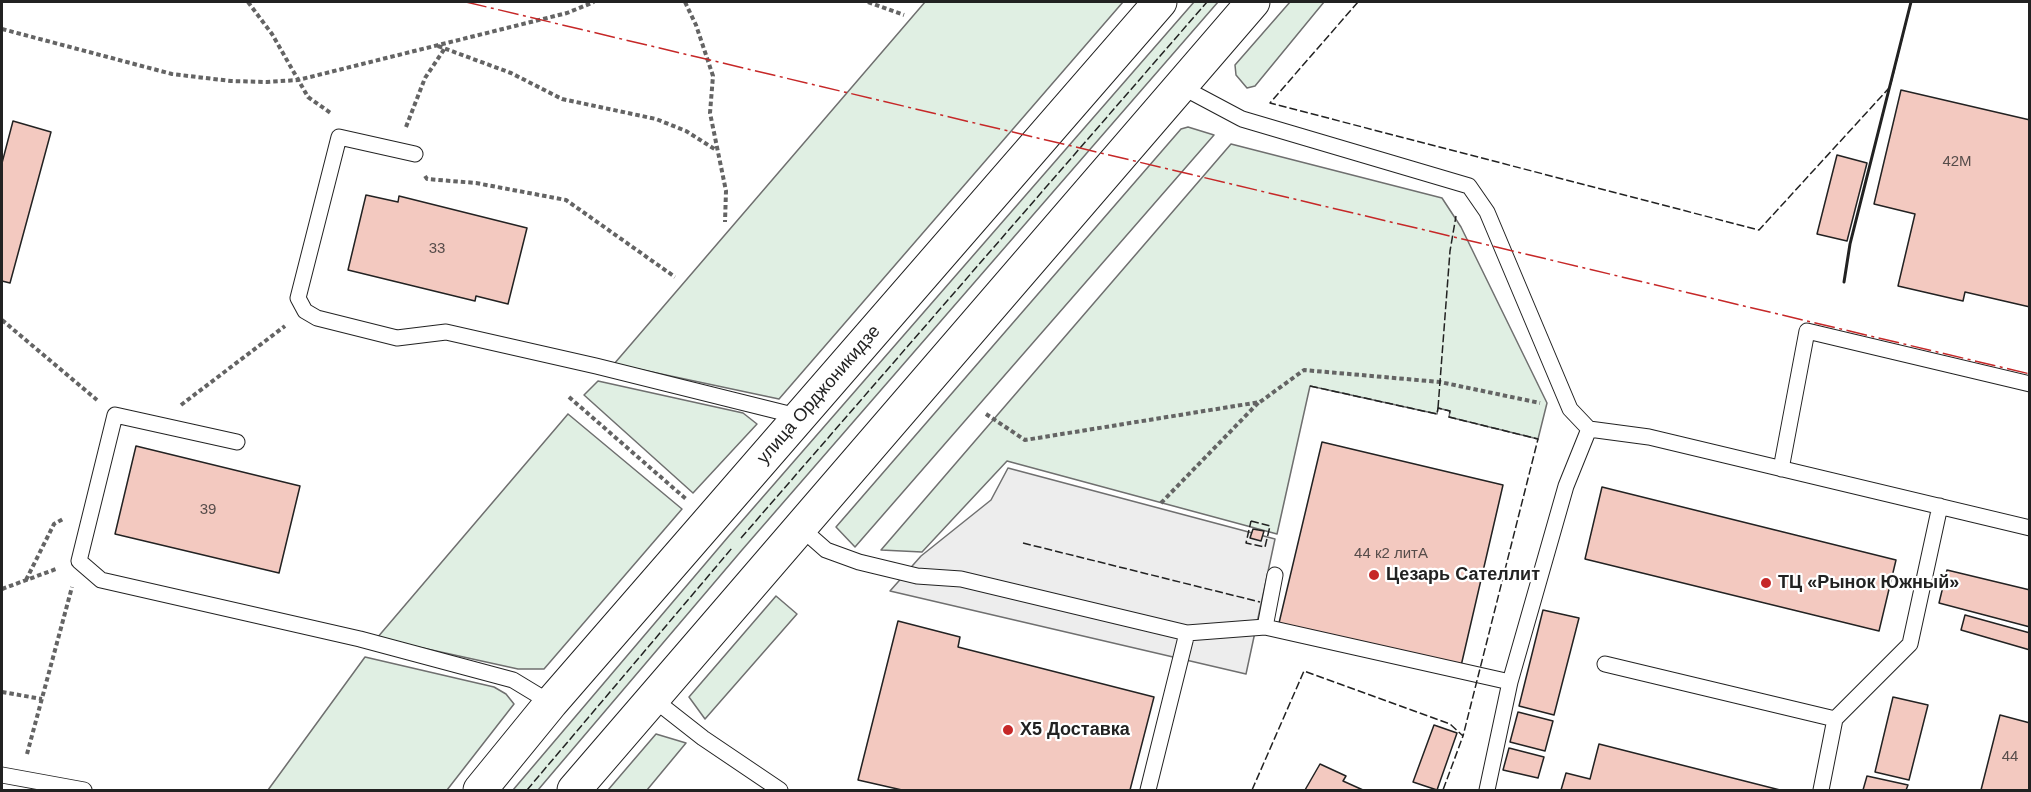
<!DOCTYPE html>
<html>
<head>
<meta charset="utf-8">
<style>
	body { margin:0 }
	#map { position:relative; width:2031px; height:792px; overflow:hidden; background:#fff; font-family:Helvetica,sans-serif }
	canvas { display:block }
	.frame { position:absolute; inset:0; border:3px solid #222; pointer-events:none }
</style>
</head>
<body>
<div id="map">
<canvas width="2031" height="792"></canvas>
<div class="frame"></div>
</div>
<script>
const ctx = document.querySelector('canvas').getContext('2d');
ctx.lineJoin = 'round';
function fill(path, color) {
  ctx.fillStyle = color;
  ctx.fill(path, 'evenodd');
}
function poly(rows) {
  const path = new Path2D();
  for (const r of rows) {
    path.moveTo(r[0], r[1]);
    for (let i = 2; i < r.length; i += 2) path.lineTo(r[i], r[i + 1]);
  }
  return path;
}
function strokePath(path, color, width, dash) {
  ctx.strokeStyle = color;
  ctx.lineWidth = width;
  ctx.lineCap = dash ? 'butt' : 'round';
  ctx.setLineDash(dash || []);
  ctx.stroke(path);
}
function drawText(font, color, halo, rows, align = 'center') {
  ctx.font = font + ' Helvetica,sans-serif';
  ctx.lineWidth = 4.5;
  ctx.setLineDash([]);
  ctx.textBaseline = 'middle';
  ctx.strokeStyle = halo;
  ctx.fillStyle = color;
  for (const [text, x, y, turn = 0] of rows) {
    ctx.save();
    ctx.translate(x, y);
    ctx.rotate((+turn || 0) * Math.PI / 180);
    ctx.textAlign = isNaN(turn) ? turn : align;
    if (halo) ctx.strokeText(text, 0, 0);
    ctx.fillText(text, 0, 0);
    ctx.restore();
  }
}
const green = poly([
	[925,2,1123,2,779,399,614,364,925,2],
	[1194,2,1218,2,742,550,538,790,513,790,728,537,1194,2],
	[1290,2,1324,2,1255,86,1247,88,1236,75,1235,65,1290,2],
	[1188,127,1214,135,855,547,836,527,1181,129,1188,127],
	[1231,144,1442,198,1461,227,1547,403,1538,439,1449,417,1450,411,1438,408,1437,414,1310,386,1277,534,1007,461,922,552,881,550,1231,144],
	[598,381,743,413,757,424,693,493,584,395,598,381],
	[568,414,682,509,544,669,518,669,377,638,568,414],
	[776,596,797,614,705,719,689,697,776,596],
	[365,657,494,687,506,694,514,704,447,790,268,790,365,657],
	[656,734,686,743,647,790,608,790,656,734]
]);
fill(green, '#e0efe3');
strokePath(green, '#6f6f6f', 1.5);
const parking = poly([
	[1008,468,1275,539,1246,674,890,591,921,556,991,500,1008,468]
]);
fill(parking, '#ededed');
strokePath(parking, '#6f6f6f', 1.5);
const building = poly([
	[1901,90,2030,120,2030,307,1965,292,1963,301,1898,286,1915,214,1874,204,1901,90],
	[13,121,51,132,10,283,2,281,2,163,13,121],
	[1837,155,1867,163,1847,241,1817,234,1837,155],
	[366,195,398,202,399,196,527,228,508,304,476,296,475,301,348,270,366,195],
	[1322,442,1503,485,1461,666,1279,623,1322,442],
	[136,446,300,486,279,573,115,534,136,446],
	[1602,487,1896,560,1879,631,1585,559,1602,487],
	[1253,529,1264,531,1261,541,1250,538,1253,529],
	[1947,570,2030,590,2030,627,1939,603,1947,570],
	[1543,610,1579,618,1554,715,1519,706,1543,610],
	[1965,615,2030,633,2030,650,1961,630,1965,615],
	[898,621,960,637,958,647,1154,697,1130,790,902,790,858,780,898,621],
	[1893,697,1928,705,1909,780,1875,772,1893,697],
	[1518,712,1553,721,1545,751,1510,742,1518,712],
	[2000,715,2030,723,2030,790,1981,790,2000,715],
	[1434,725,1457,733,1437,790,1413,782,1434,725],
	[1599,744,1780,790,1561,790,1566,773,1590,779,1599,744],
	[1509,748,1544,757,1538,778,1503,770,1509,748],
	[1320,764,1346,776,1343,781,1363,790,1305,790,1320,764],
	[1867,776,1908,785,1906,790,1863,790,1867,776]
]);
fill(building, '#f3c9c0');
strokePath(building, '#222', 1.5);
const service = poly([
	[1180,86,1242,119,1469,186,1487,212,1570,409,1589,429],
	[415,154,339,137,298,298,305,311,317,318,397,338,446,332,596,366,801,417],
	[237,442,115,415,79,561,101,580,360,639,513,680,551,703],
	[1781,469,1807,331,2030,384],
	[801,528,826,550,859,562,917,576,961,579,1187,633,1265,627,1510,682],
	[1265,627,1275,575],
	[1605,664,1835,719,1910,644,1940,506],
	[652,698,703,738,780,790],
	[2,775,84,790],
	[1148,790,1187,633],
	[1487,790,1510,682,1566,486,1589,429,1649,437,2030,528],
	[1821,790,1835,719]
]);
const tertiary = poly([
	[480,790,551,703,1160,2],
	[574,790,1253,2]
]);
strokePath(service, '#222', 17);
strokePath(tertiary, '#222', 35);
strokePath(poly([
	[248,2,272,34,308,97,332,114],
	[685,2,696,25,713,76,710,113,726,191,725,222],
	[868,2,904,15],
	[2,29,172,74,231,81,267,82,298,80,567,13,594,2],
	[438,46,511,73,562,99,656,119,686,131,716,150],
	[406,127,425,78,445,48],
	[425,176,427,179,476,183,566,200,675,277],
	[2,320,97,400],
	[569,397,686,499],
	[181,405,285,326],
	[986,414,1025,440,1260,402,1304,370,1440,382,1540,403],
	[1161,503,1259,402],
	[26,580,54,524,63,519],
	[2,589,56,569],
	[2,692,42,699],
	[27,754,72,587]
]), '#646464', 4, [4.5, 3]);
strokePath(service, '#fff', 15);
strokePath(tertiary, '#fff', 33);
strokePath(poly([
	[1358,2,1270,103,1759,230,1890,87,1911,2],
	[1310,386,1437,414,1438,408,1450,411,1449,417,1538,439,1463,736],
	[1438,408,1450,251,1456,216],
	[1251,521,1270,526,1265,547,1246,543,1251,521],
	[741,538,1207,2],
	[1023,543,1260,602],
	[527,790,732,548],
	[1252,790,1304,671,1450,724,1463,736,1443,790]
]), '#222', 1.5, [8, 3]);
strokePath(poly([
	[1844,282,1850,244,1911,2]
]), '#222', 3);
strokePath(poly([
	[466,2,2030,374]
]), '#c62828', 1.5, [21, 4.5, 3, 4.5]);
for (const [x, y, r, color] of [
	[1374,575,6,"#c62828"],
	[1766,583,6,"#c62828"],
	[1008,730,6,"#c62828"]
]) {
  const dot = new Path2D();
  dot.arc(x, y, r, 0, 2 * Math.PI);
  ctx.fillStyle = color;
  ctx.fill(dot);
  strokePath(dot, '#fff', 2);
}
drawText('15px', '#564c4a', null, [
	["42М",1957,162],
	["33",437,249],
	["39",208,510],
	["44 к2 литА",1391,554],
	["44",2010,757]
]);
drawText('18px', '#222', '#fff', [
	["улица Орджоникидзе",819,395,-49]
]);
drawText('bold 18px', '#222', '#fff', [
	["Цезарь Сателлит",1386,575],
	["ТЦ «Рынок Южный»",1778,583],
	["X5 Доставка",1020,730]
], 'left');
</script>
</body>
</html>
